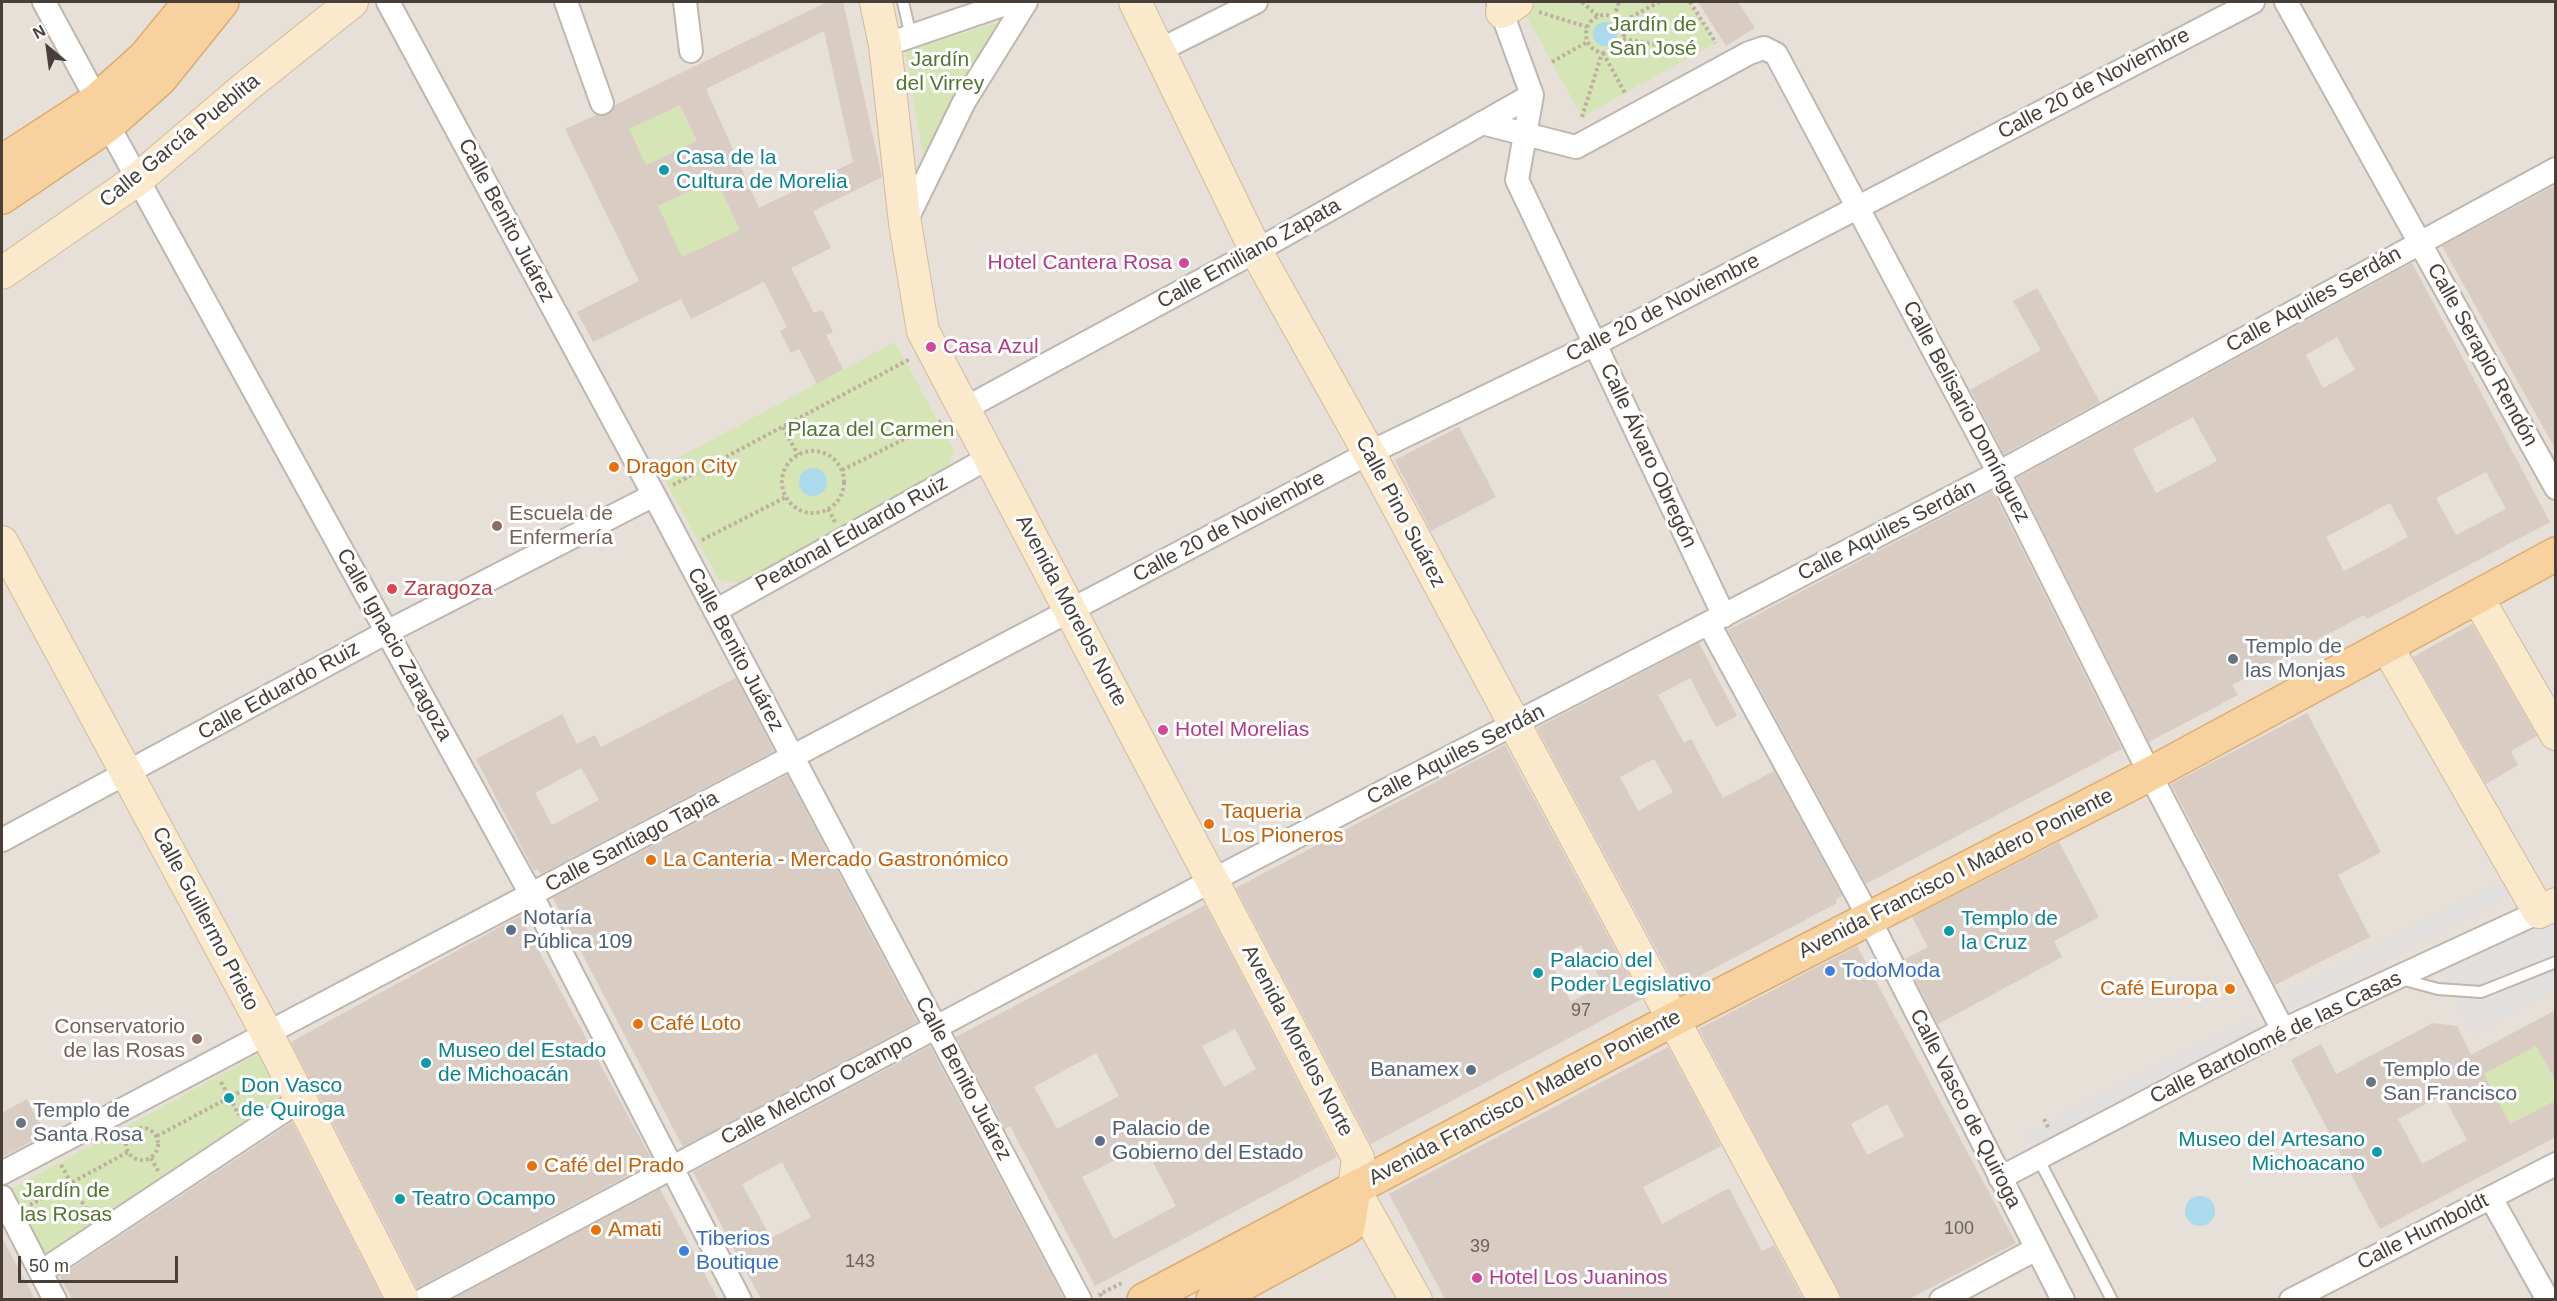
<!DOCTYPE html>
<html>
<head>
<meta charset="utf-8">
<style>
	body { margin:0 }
	#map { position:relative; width:2557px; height:1301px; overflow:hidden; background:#f4efea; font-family:Helvetica,sans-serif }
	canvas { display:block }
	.frame { position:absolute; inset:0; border:3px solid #473f38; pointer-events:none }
	.north { position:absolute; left:18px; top:18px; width:60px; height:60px; -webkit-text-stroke:4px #fff; paint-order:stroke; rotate:331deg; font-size:16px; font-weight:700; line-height:24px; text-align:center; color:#473f38 }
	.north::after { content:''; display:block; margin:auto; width:21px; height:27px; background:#473f38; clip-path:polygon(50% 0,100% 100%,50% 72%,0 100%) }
	.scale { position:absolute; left:18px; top:1256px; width:160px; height:27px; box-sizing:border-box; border:3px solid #473f38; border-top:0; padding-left:8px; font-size:18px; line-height:21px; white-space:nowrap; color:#473f38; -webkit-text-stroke:4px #fff; paint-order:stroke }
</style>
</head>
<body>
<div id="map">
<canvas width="2557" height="1301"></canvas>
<div class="frame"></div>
<div class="north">N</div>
<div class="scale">50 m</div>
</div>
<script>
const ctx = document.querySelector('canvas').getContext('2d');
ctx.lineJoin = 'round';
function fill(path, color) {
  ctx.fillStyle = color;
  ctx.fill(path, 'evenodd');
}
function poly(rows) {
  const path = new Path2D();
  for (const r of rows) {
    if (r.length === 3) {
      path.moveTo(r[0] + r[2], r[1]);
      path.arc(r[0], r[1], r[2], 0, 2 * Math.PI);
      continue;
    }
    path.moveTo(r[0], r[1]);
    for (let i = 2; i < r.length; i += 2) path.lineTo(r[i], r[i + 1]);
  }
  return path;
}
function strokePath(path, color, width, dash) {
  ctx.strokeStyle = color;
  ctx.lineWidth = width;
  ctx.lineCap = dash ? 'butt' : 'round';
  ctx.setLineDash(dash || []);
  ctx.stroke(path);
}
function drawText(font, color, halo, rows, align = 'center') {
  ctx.font = font + ' Helvetica,sans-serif';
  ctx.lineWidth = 6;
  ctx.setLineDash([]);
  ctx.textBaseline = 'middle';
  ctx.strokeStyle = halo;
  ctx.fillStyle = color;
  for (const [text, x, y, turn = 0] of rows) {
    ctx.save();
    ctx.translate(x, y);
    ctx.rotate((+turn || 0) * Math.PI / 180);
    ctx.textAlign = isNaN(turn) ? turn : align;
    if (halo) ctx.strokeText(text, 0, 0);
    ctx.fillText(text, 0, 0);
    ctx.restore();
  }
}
fill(poly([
	[2,2,2555,2,2555,1299,2,1299]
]), '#e7e0d8');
fill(poly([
	[1532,2,1690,2,1716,43,1582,117,1522,8],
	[1006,20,924,160,905,51],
	[680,105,697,141,646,165,629,129],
	[716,179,740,230,682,257,658,206],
	[895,342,954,451,944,475,744,584,719,580,659,468],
	[815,468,816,496,812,496,801,490,799,481,806,470],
	[2536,1046,2555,1082,2555,1100,2510,1124,2484,1074],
	[261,1053,287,1103,49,1260,11,1189]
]), '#d6e5b5');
fill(poly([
	[2505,879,2513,894,2290,1010,2282,995],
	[2555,917,2555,990,2473,1034,2441,973],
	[2248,1019,2256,1034,2032,1150,2024,1135]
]), '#e2e0de');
fill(poly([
	[1605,34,12],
	[813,482,14],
	[2200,1211,15]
]), '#aadaec');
fill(poly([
	[827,2,843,2,882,177,813,211,831,248,791,268,814,313,822,310,833,332,826,335,843,369,817,384,799,349,791,353,780,331,787,327,764,282,691,319,681,299,593,342,577,312,639,281,565,129,596,115,607,115,615,105],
	[824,31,853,162,759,208,706,89],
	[680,105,697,141,646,165,629,129],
	[716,179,740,230,682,257,658,206],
	[1698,2,1738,2,1755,28,1726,46],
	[2556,185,2556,450,2442,246],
	[2412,263,2550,522,2367,619,2364,615,2232,685,2238,695,2149,742,2017,478],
	[2337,337,2355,370,2323,388,2306,355],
	[2193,417,2217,461,2156,493,2133,449],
	[2486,472,2506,509,2456,535,2436,498],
	[2390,503,2408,537,2344,571,2326,537],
	[2037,288,2100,402,2004,454,1970,390,2041,350,2013,301],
	[1459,427,1496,497,1431,531,1395,460],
	[1993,491,2122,749,1866,884,1728,630],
	[2472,624,2537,736,2511,751,2518,765,2486,784,2413,657],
	[1699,643,1737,716,1716,727,1690,678,1658,695,1684,743,1691,739,1723,798,1774,771,1842,896,1835,900,1837,903,1677,988,1537,728],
	[1654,759,1673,792,1638,811,1620,777],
	[736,678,774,751,541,874,538,869,534,871,476,759,562,714,577,744,595,735,601,747],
	[581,768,599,800,552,825,535,793],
	[2307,713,2381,852,2338,875,2370,937,2275,985,2171,784],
	[1505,745,1642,999,1371,1144,1236,888],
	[1581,945,1603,984,1571,1002,1550,962],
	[787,775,917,1022,683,1147,553,898],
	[2059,842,2099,917,2054,941,2062,957,1938,1024,1905,959,1928,947,1912,917],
	[1205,905,1337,1157,1095,1286,1010,1126,1005,1129,956,1037],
	[1235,1029,1256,1069,1224,1087,1202,1046],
	[1096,1053,1119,1096,1057,1129,1034,1087],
	[1144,1145,1176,1206,1114,1239,1082,1177],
	[520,916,653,1162,417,1288,291,1042],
	[1857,946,2016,1243,1909,1299,1842,1299,1699,1029],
	[1887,1104,1904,1136,1867,1155,1851,1124],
	[2556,1010,2556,1082,2536,1046,2484,1074,2510,1124,2556,1100,2556,1137,2380,1229,2291,1060,2321,1044,2336,1074,2433,1023,2457,1026,2471,1055],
	[2443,1095,2467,1140,2422,1164,2398,1119],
	[930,1046,1064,1299,761,1299,693,1172],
	[782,1162,811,1217,771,1238,742,1184],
	[1668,1047,1721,1146,1643,1187,1662,1224,1729,1188,1762,1251,1774,1245,1803,1299,1445,1299,1389,1194],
	[27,1099,45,1134,2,1157,2,1113],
	[292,1122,383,1299,72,1299,60,1276],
	[660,1189,718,1299,453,1299],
	[2,1238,35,1299,2,1299]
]), '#d8ccc3');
const lane = poly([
	[903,2,911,36],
	[2401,979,2438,989,2481,992,2556,962],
	[2038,1158,2112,1300]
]);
const street = poly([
	[44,2,97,100],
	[388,2,654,495,1080,1300],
	[566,2,602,103],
	[685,2,691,51],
	[1498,2,1532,95,1517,180,1724,616],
	[2286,2,2556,488],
	[885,45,1011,2],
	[1158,51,1256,2],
	[1482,123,1576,147,1749,53,1764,48,1776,54,2010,494,2154,782,2283,1030],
	[108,125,532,896,740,1300],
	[905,223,964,102,1026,2],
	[964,409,1256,251,1532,95],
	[715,611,990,457],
	[1709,624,1859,899,2063,1300],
	[2,840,387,632,654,495],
	[2,1173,1369,453,1595,344,2253,2],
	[2000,1178,2283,1030,2539,912],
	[2,1197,55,1300],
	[2491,1198,2548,1300],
	[41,1272,300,1100],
	[423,1300,1211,881,1998,473,2556,169],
	[1941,1300,2036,1249],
	[2291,1300,2556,1164]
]);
const secondary = poly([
	[876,2,885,45,905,223,923,331,1358,1158,1354,1189,1416,1300],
	[1135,2,1256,251,1369,453,1824,1300],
	[1502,12,1517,2],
	[2,273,138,179,247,86,352,2],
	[2,542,263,1026,403,1300],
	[2477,597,2556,734],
	[2387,647,2539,912,2556,904]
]);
const primary = poly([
	[2,162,97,100,145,57,190,2],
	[2,197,108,125,160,79,222,2],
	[1144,1300,1674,1019,2150,774,2556,554],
	[1213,1300,1348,1227,1354,1189]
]);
strokePath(lane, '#bfb6ad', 14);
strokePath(street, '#bfb6ad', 26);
strokePath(secondary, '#d0bb9c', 34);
strokePath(primary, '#dcad6f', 36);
strokePath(poly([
	[1582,2,1598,16],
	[1690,2,1716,43],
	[1539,12,1587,27],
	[1605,34,19],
	[1614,17,1619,2],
	[1620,23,1659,2],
	[1623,39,1700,52],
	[1603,53,1625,93],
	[1552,62,1587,42],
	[1582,117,1602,53],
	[783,427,798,455],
	[813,482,31],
	[842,470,941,421],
	[673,485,910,359],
	[828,509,835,522],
	[702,540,786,497],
	[221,1082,239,1115],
	[2044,1119,2049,1129],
	[142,1144,16],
	[157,1136,262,1080],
	[151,1158,158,1171],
	[61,1165,90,1216],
	[30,1205,128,1152],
	[1102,1296,1100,1294,1124,1282]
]), '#bfaf9f', 4, [3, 3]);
strokePath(lane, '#fff', 10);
strokePath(street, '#fff', 22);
strokePath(secondary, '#fbe9cc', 32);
strokePath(primary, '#f7d29f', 33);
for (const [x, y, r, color] of [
	[664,170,6,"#0f9aa8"],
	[1184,263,6,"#d1479c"],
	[931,347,6,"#d1479c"],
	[614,467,6,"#e8710a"],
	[497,526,6,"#8d6e63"],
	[392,589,6,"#e0444e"],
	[2233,659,6,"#6b7280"],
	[1163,730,6,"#d1479c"],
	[1209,824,6,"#e8710a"],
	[651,860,6,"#e8710a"],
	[511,930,6,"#5c6f8a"],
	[1949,931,6,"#0f9aa8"],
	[1830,971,6,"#3f7fe0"],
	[1538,973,6,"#0f9aa8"],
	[2230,989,6,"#e8710a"],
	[638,1024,6,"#e8710a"],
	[197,1039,6,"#8d6e63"],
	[426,1063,6,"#0f9aa8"],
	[1471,1070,6,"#5c6f8a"],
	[2371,1082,6,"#6b7280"],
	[229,1098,6,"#0f9aa8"],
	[21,1123,6,"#6b7280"],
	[1100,1141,6,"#5c6f8a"],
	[2377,1152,6,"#0f9aa8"],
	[532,1166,6,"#e8710a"],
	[400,1199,6,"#0f9aa8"],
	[596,1230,6,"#e8710a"],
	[684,1251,6,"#3f7fe0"],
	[1477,1278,6,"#d1479c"]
]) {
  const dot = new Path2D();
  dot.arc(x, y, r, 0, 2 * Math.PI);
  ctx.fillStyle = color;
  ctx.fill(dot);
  strokePath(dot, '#fff', 2);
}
drawText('18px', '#6b625b', null, [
	["97",1581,1011],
	["100",1959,1229],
	["39",1480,1247],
	["143",860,1262]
]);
drawText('21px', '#53752f', '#fff', [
	["Jardín de",1653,25],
	["San José",1653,49],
	["Jardín",940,60],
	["del Virrey",940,84],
	["Plaza del Carmen",871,430],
	["Jardín de",66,1191],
	["las Rosas",66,1215]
]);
drawText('21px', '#473f38', '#fff', [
	["Calle 20 de Noviembre",2094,84,-28],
	["Calle García Pueblita",180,141,-39],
	["Calle Benito Juárez",506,221,62],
	["Calle Emiliano Zapata",1249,254,-29],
	["Calle Aquiles Serdán",2314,300,-29],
	["Calle 20 de Noviembre",1663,308,-27],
	["Calle Serapio Rendón",2482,355,61],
	["Calle Belisario Domínguez",1966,412,62],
	["Calle Álvaro Obregón",1648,456,65],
	["Calle Pino Suárez",1400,512,62],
	["Calle 20 de Noviembre",1229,527,-28],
	["Calle Aquiles Serdán",1887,531,-27],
	["Peatonal Eduardo Ruiz",852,534,-29],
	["Avenida Morelos Norte",1071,611,62],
	["Calle Ignacio Zaragoza",394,645,61],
	["Calle Benito Juárez",735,650,62],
	["Calle Eduardo Ruiz",279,691,-29],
	["Calle Aquiles Serdán",1456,755,-27],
	["Calle Santiago Tapia",632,842,-28],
	["Avenida Francisco I Madero Poniente",1956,874,-27],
	["Calle Guillermo Prieto",205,919,62],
	["Calle Bartolomé de las Casas",2276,1038,-26],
	["Avenida Morelos Norte",1297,1041,62],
	["Calle Benito Juárez",963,1079,62],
	["Calle Melchor Ocampo",817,1090,-28],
	["Avenida Francisco I Madero Poniente",1525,1098,-28],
	["Calle Vasco de Quiroga",1965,1109,63],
	["Calle Humboldt",2423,1232,-27]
]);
drawText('21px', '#0d838f', '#fff', [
	["Casa de la",676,158],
	["Cultura de Morelia",676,182],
	["Templo de",1961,919],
	["la Cruz",1961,943],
	["Palacio del",1550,961],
	["Poder Legislativo",1550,985],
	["Museo del Estado",438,1051],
	["de Michoacán",438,1075],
	["Don Vasco",241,1086],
	["de Quiroga",241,1110],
	["Museo del Artesano",2365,1140,"right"],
	["Michoacano",2365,1164,"right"],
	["Teatro Ocampo",412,1199]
], 'left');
drawText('21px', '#b23c85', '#fff', [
	["Hotel Cantera Rosa",1172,263,"right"],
	["Casa Azul",943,347],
	["Hotel Morelias",1175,730],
	["Hotel Los Juaninos",1489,1278]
], 'left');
drawText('21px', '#c56008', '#fff', [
	["Dragon City",626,467],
	["Taqueria",1221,812],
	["Los Pioneros",1221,836],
	["La Canteria - Mercado Gastronómico",663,860],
	["Café Europa",2218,989,"right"],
	["Café Loto",650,1024],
	["Café del Prado",544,1166],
	["Amati",608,1230]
], 'left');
drawText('21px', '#785e54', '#fff', [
	["Escuela de",509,514],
	["Enfermería",509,538],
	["Conservatorio",185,1027,"right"],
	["de las Rosas",185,1051,"right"]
], 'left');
drawText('21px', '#be3a42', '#fff', [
	["Zaragoza",404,589]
], 'left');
drawText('21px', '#5b616d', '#fff', [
	["Templo de",2245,647],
	["las Monjas",2245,671],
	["Templo de",2383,1070],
	["San Francisco",2383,1094],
	["Templo de",33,1111],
	["Santa Rosa",33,1135]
], 'left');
drawText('21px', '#4e5e75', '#fff', [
	["Notaría",523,918],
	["Pública 109",523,942],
	["Banamex",1459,1070,"right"],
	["Palacio de",1112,1129],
	["Gobierno del Estado",1112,1153]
], 'left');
drawText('21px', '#366cbe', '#fff', [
	["TodoModa",1842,971],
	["Tiberios",696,1239],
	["Boutique",696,1263]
], 'left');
</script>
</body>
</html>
